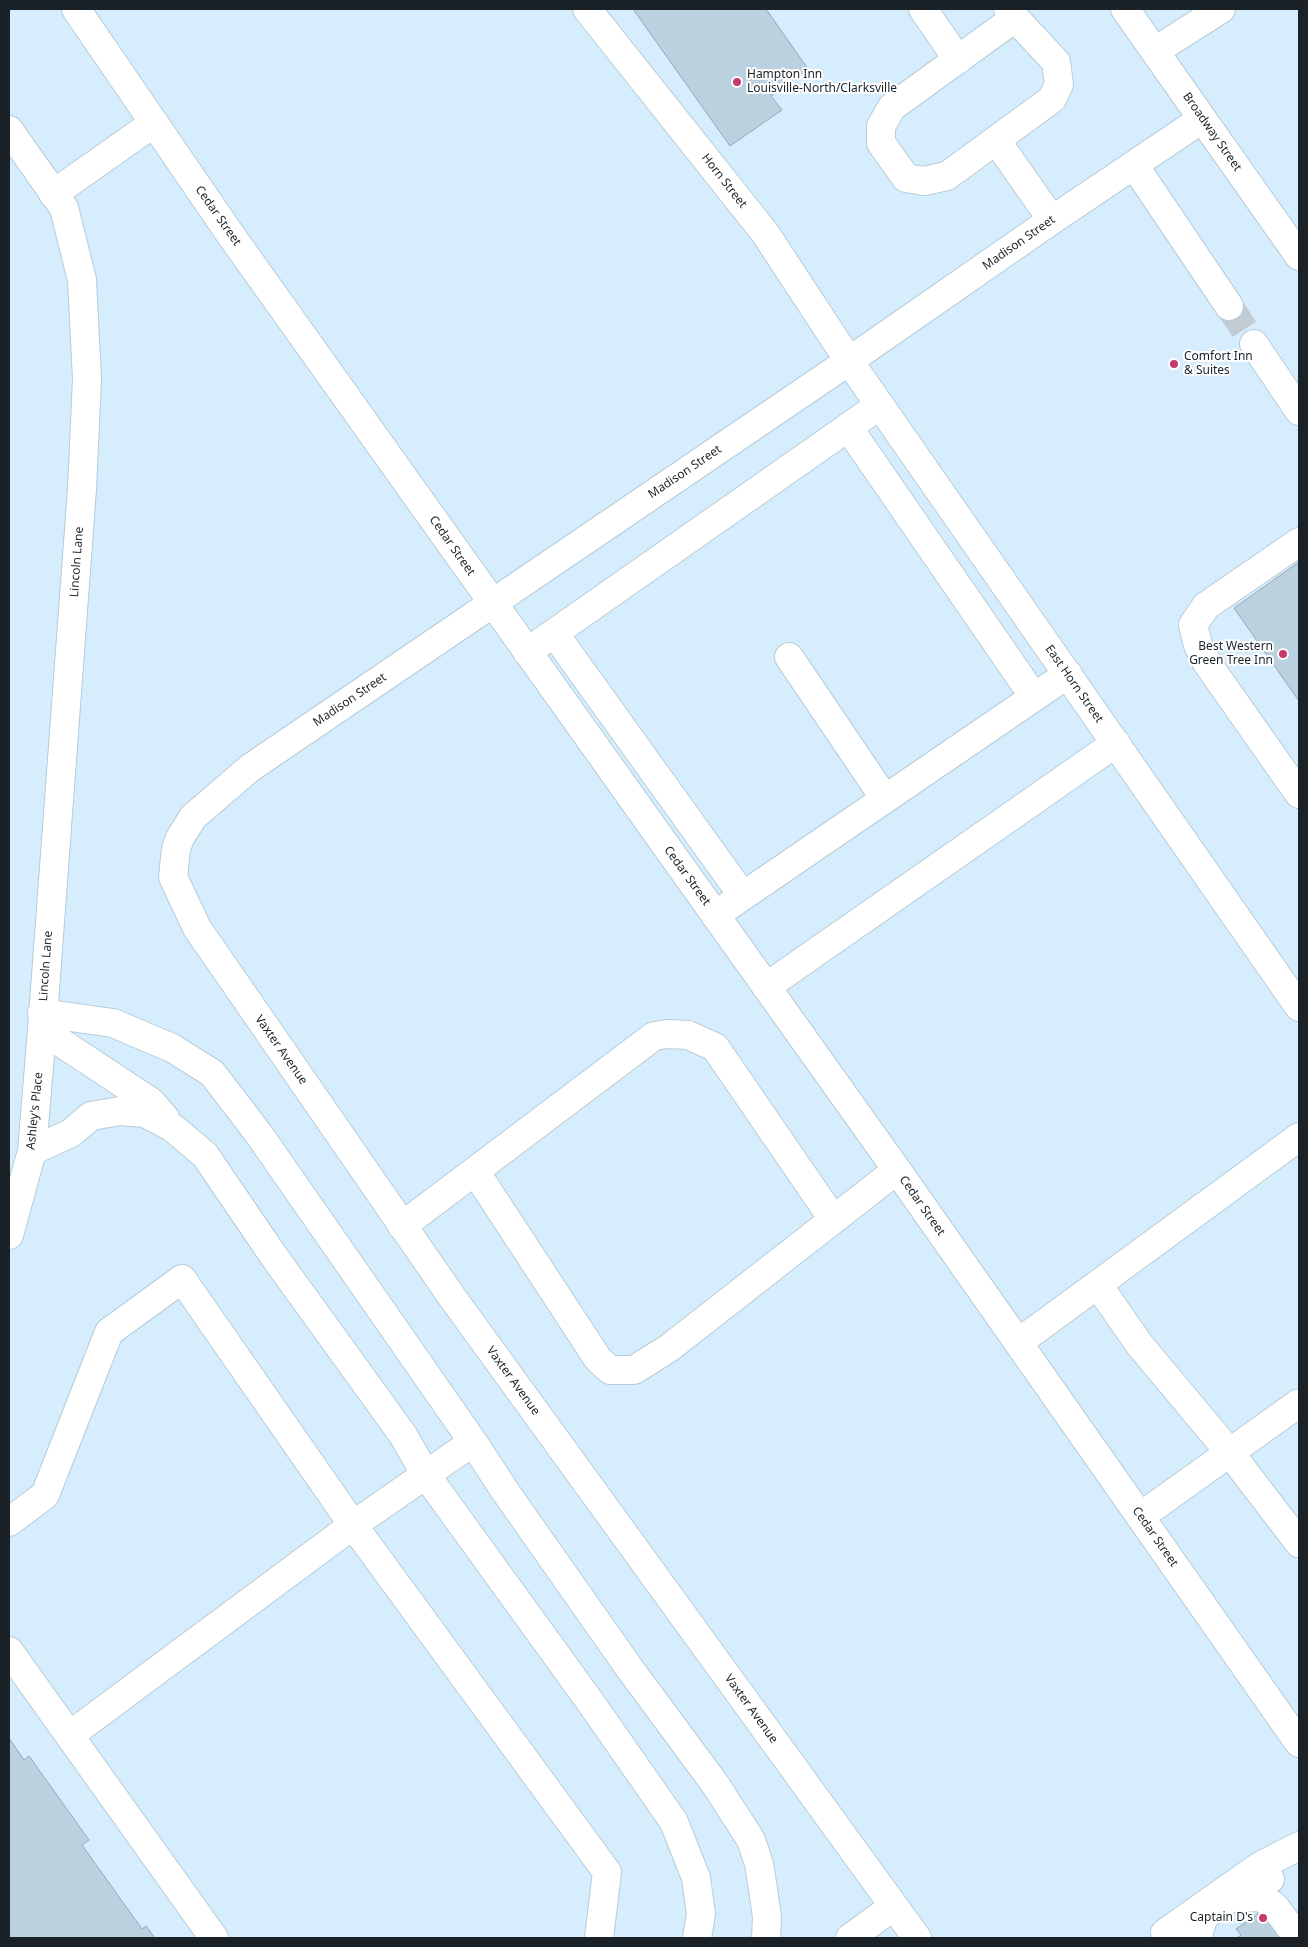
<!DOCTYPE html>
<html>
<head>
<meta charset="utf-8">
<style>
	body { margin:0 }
	#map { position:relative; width:1308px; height:1947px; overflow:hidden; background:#e9f5fe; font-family:"Noto Sans",sans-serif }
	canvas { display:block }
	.frame { position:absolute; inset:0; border:10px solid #1a2227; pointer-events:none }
</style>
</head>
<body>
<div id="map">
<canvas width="1308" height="1947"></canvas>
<div class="frame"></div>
</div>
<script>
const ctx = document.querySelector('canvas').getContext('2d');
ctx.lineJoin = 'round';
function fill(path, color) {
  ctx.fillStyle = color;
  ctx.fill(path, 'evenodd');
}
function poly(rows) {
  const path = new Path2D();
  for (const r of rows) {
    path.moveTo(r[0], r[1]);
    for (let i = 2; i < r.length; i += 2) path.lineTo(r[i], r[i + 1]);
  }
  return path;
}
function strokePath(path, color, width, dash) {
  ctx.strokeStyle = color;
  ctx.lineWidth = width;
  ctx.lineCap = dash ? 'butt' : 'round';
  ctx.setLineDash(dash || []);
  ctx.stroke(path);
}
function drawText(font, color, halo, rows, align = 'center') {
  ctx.font = font + ' "Noto Sans",sans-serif';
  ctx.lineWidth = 4;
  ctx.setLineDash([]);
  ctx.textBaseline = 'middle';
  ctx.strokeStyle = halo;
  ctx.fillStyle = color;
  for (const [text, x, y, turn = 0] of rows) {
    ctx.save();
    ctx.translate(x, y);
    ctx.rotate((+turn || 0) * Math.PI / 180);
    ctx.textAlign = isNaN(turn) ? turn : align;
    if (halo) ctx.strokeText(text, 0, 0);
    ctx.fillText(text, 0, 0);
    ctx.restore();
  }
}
fill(poly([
	[9,9,1299,9,1299,1938,9,1938]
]), '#d6edfd');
const building = poly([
	[633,9,766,9,808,69,771,96,782,110,730,146,633,9],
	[1299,562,1299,701,1234,608,1299,562],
	[9,1738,24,1760,29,1756,89,1840,82,1845,142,1929,146,1926,155,1938,9,1938,9,1738],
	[1267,1907,1290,1938,1237,1938,1241,1935,1236,1929,1267,1907]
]);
fill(building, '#bcd1df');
strokePath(building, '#95a9b7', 1);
strokePath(poly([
	[1229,306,1254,344]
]), '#c0cbd3', 28, [28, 14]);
const minor = poly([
	[76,9,230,234,897,1170,1299,1743],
	[587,9,765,233,849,361,1299,1007],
	[923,9,958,60],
	[1125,9,1299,256],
	[1015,18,1056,62,1059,84,1052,99,996,140,1052,220],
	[1155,51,1221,9],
	[9,130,64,208,82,280,87,379,82,489,42,1030,32,1151,9,1235],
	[996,140,947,176,924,181,906,178,881,143,881,126,892,107,1015,18,1008,9],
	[1134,165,1229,306],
	[53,194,154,123],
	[1254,344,1299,411],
	[848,427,1034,697],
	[1299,542,1206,606,1193,625,1198,645,1207,663,1299,794],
	[554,633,743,896],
	[527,652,880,405],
	[789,657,885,799],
	[715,915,1068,674],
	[766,987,1116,743],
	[42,1013,113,1023,172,1048,212,1073,258,1133,473,1442,505,1491,630,1669,715,1784,751,1840,759,1864,763,1889,767,1917,766,1938],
	[42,1030,151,1102,165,1118],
	[32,1151,71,1133,91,1116,120,1111,145,1113,173,1128,205,1155,273,1255,403,1435,426,1475,591,1703,674,1822,696,1878,701,1914,697,1938],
	[475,1171,598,1359,610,1370,634,1370,669,1348,897,1170],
	[402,1226,654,1036,668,1034,688,1035,715,1047,833,1219],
	[1098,1285,1139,1344,1230,1453,1299,1543],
	[1019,1342,1299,1137],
	[1141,1516,1299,1403],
	[9,1522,45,1495,109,1332,182,1279,353,1525,473,1442],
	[9,1651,214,1938],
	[70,1735,353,1525,607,1872,599,1938],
	[1270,1879,1260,1866,1299,1846],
	[850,1938,894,1906],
	[917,1938,452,1297,197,928,173,877,176,849,180,838,193,817,250,768,849,361,1052,220,1202,119],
	[1169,1938,1165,1933,1260,1866],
	[1197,1938,1204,1916,1230,1898,1261,1897,1275,1907,1298,1938]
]);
strokePath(minor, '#b7ccda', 30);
strokePath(minor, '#fff', 28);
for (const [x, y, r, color] of [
	[737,82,5,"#c5396c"],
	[1174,364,5,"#c5396c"],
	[1283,654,5,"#c5396c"],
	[1263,1918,5,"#c5396c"]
]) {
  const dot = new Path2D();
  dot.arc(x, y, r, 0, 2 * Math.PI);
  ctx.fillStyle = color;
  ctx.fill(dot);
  strokePath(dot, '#fff', 2);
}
drawText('12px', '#1a2227', '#fff', [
	["Hampton Inn",747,75],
	["Louisville-North/Clarksville",747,89],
	["Comfort Inn",1184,357],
	["& Suites",1184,371],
	["Best Western",1273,647,"right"],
	["Green Tree Inn",1273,661,"right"],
	["Captain D's",1253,1918,"right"]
], 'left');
drawText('12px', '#1a2227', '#fff', [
	["Broadway Street",1212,132,55],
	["Horn Street",724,181,52],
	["Cedar Street",218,216,55],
	["Madison Street",1019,243,-35],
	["Madison Street",685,472,-34],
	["Cedar Street",452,546,55],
	["Lincoln Lane",77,562,-86],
	["East Horn Street",1074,684,55],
	["Madison Street",350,700,-34],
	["Cedar Street",687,876,54],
	["Lincoln Lane",46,966,-86],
	["Vaxter Avenue",281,1050,55],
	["Ashley's Place",35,1111,-84],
	["Cedar Street",922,1206,55],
	["Vaxter Avenue",513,1381,54],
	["Cedar Street",1155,1537,55],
	["Vaxter Avenue",751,1709,54]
]);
</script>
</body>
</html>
